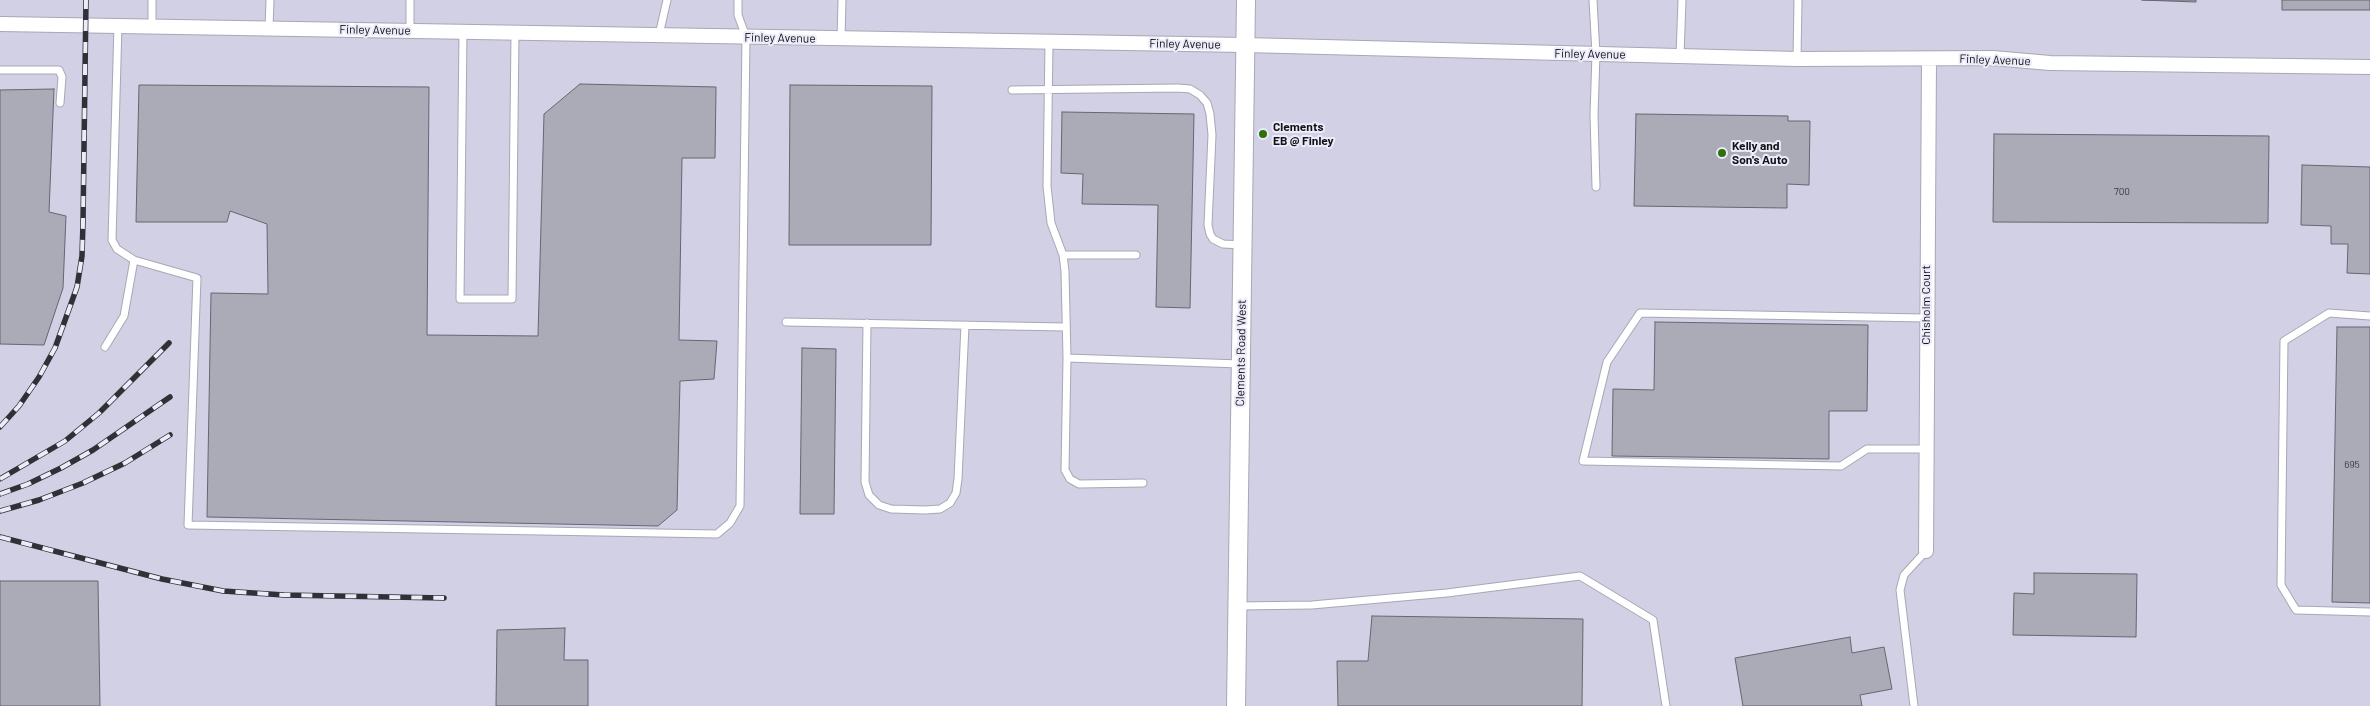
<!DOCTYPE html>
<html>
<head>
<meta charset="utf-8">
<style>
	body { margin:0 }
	canvas { display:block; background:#dedeeb }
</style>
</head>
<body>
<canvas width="2370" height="706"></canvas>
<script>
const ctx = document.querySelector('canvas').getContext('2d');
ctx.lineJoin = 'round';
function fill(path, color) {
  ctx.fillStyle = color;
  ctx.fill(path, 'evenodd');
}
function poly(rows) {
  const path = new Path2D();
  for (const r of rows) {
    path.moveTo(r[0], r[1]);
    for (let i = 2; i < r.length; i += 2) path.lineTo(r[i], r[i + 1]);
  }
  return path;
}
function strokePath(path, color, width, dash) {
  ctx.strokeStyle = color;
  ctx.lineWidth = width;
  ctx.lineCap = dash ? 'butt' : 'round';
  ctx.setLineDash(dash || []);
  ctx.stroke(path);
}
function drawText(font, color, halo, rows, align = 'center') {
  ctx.font = font + ' Barlow,sans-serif';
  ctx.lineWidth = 4;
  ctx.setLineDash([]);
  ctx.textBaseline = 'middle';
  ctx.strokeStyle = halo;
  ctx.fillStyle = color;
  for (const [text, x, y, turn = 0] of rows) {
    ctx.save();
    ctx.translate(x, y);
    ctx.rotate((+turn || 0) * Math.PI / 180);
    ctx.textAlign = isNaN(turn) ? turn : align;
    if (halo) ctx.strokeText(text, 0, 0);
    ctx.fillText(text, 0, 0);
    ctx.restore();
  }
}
fill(poly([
	[0,0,2370,0,2370,706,0,706]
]), '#d1d0e5');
const building = poly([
	[2142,0,2196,0,2196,2,2142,0],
	[2282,0,2370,0,2370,10,2282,10,2282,0],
	[580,84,716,87,715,158,682,158,679,340,717,341,714,379,680,381,677,510,658,526,207,517,211,293,268,294,267,224,230,211,227,222,136,222,139,85,429,87,427,335,538,336,544,114,580,84],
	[790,85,932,86,931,245,789,245,790,85],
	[54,89,49,212,66,216,63,288,44,345,0,344,0,90,54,89],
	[1062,112,1194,114,1190,308,1156,307,1158,205,1082,204,1083,174,1061,173,1062,112],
	[1636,114,1788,116,1788,121,1810,121,1809,185,1787,184,1787,208,1634,206,1636,114],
	[1994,134,2269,136,2268,223,1993,222,1994,134],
	[2302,165,2370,167,2370,274,2347,273,2348,244,2331,244,2331,226,2301,225,2302,165],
	[1655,322,1868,325,1867,411,1829,411,1829,459,1612,456,1613,389,1654,390,1655,322],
	[2337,327,2370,327,2370,603,2332,602,2337,327],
	[802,348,836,349,834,514,800,514,802,348],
	[2034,573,2137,574,2136,637,2013,635,2014,593,2034,594,2034,573],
	[0,581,98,581,100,706,0,706,0,581],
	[1372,616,1583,619,1582,706,1338,706,1337,661,1368,661,1372,616],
	[565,628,564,660,588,660,588,706,496,706,497,630,565,628],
	[1850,637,1852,653,1884,647,1892,689,1860,695,1862,706,1743,706,1735,658,1850,637]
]);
fill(building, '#abaab7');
strokePath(building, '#676672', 1);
const service = poly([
	[152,0,152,26],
	[1593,0,1596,54,1594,115,1596,187],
	[118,25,112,240,117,249,134,260,197,278,188,525,717,534,730,523,740,506,746,37,738,15,738,0],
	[269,28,270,0],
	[410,31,410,0],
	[463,32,460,299,512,299,515,33],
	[659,35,667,0],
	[841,39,842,0],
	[1049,43,1047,186,1051,223,1063,255,1065,271,1067,358,1065,470,1070,479,1079,484,1143,483],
	[1680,56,1682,0],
	[1797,59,1798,0],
	[0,70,59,70,62,77,60,103],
	[1012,90,1178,88,1190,89,1200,95,1207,103,1210,114,1212,135,1208,225,1210,234,1213,239,1223,244,1242,245],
	[1063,255,1136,255],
	[2370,316,2329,313,2284,341,2281,585,2296,610,2370,612],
	[786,322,1066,327],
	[867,323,865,482,869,495,879,505,891,509,925,510,940,509,950,503,956,493,958,479,965,325],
	[105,347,124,316,134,260],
	[1067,358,1240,364],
	[1926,449,1867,449,1841,466,1583,461,1607,362,1640,313,1926,318],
	[1238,606,1312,605,1447,593,1580,576,1653,620,1666,706],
	[1914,706,1900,590,1904,575,1926,551]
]);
const minor = poly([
	[0,24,1245,45,1797,59,1993,58,2050,63,2370,67],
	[1926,551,1929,59]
]);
const tertiary = poly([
	[1236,706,1246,0]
]);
strokePath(service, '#a8a7b4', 9);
strokePath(minor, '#a8a7b4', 16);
strokePath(tertiary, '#a8a7b4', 20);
strokePath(service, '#fff', 7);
strokePath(minor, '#fff', 14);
strokePath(tertiary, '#fff', 18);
const rail = poly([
	[0,427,19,406,39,377,55,348,77,287,82,256,83,222,86,0],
	[0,479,65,441,99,413,169,343],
	[0,494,28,484,61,468,93,450,170,397],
	[0,511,39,500,83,483,125,463,170,435],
	[0,537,162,579,223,591,284,595,444,598]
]);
strokePath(rail, '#303036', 5.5);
strokePath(rail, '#ecebf9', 4, [11]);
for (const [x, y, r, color] of [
	[1263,134,5,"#2e7009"],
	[1722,153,5,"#2e7009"]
]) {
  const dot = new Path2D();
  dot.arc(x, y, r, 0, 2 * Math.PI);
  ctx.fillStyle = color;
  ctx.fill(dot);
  strokePath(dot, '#ecebf9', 2);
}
drawText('10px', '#39383f', null, [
	["700",2122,192],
	["695",2352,465]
]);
drawText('12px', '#131217', '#ecebf9', [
	["Finley Avenue",375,30,1],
	["Finley Avenue",780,38,1],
	["Finley Avenue",1185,44,1],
	["Finley Avenue",1590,54,1],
	["Finley Avenue",1995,60,2],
	["Chisholm Court",1926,305,-90],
	["Clements Road West",1241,353,-89]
]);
drawText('bold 12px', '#131217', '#ecebf9', [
	["Clements",1273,127],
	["EB @ Finley",1273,141],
	["Kelly and",1732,146],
	["Son's Auto",1732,160]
], 'left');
</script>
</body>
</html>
